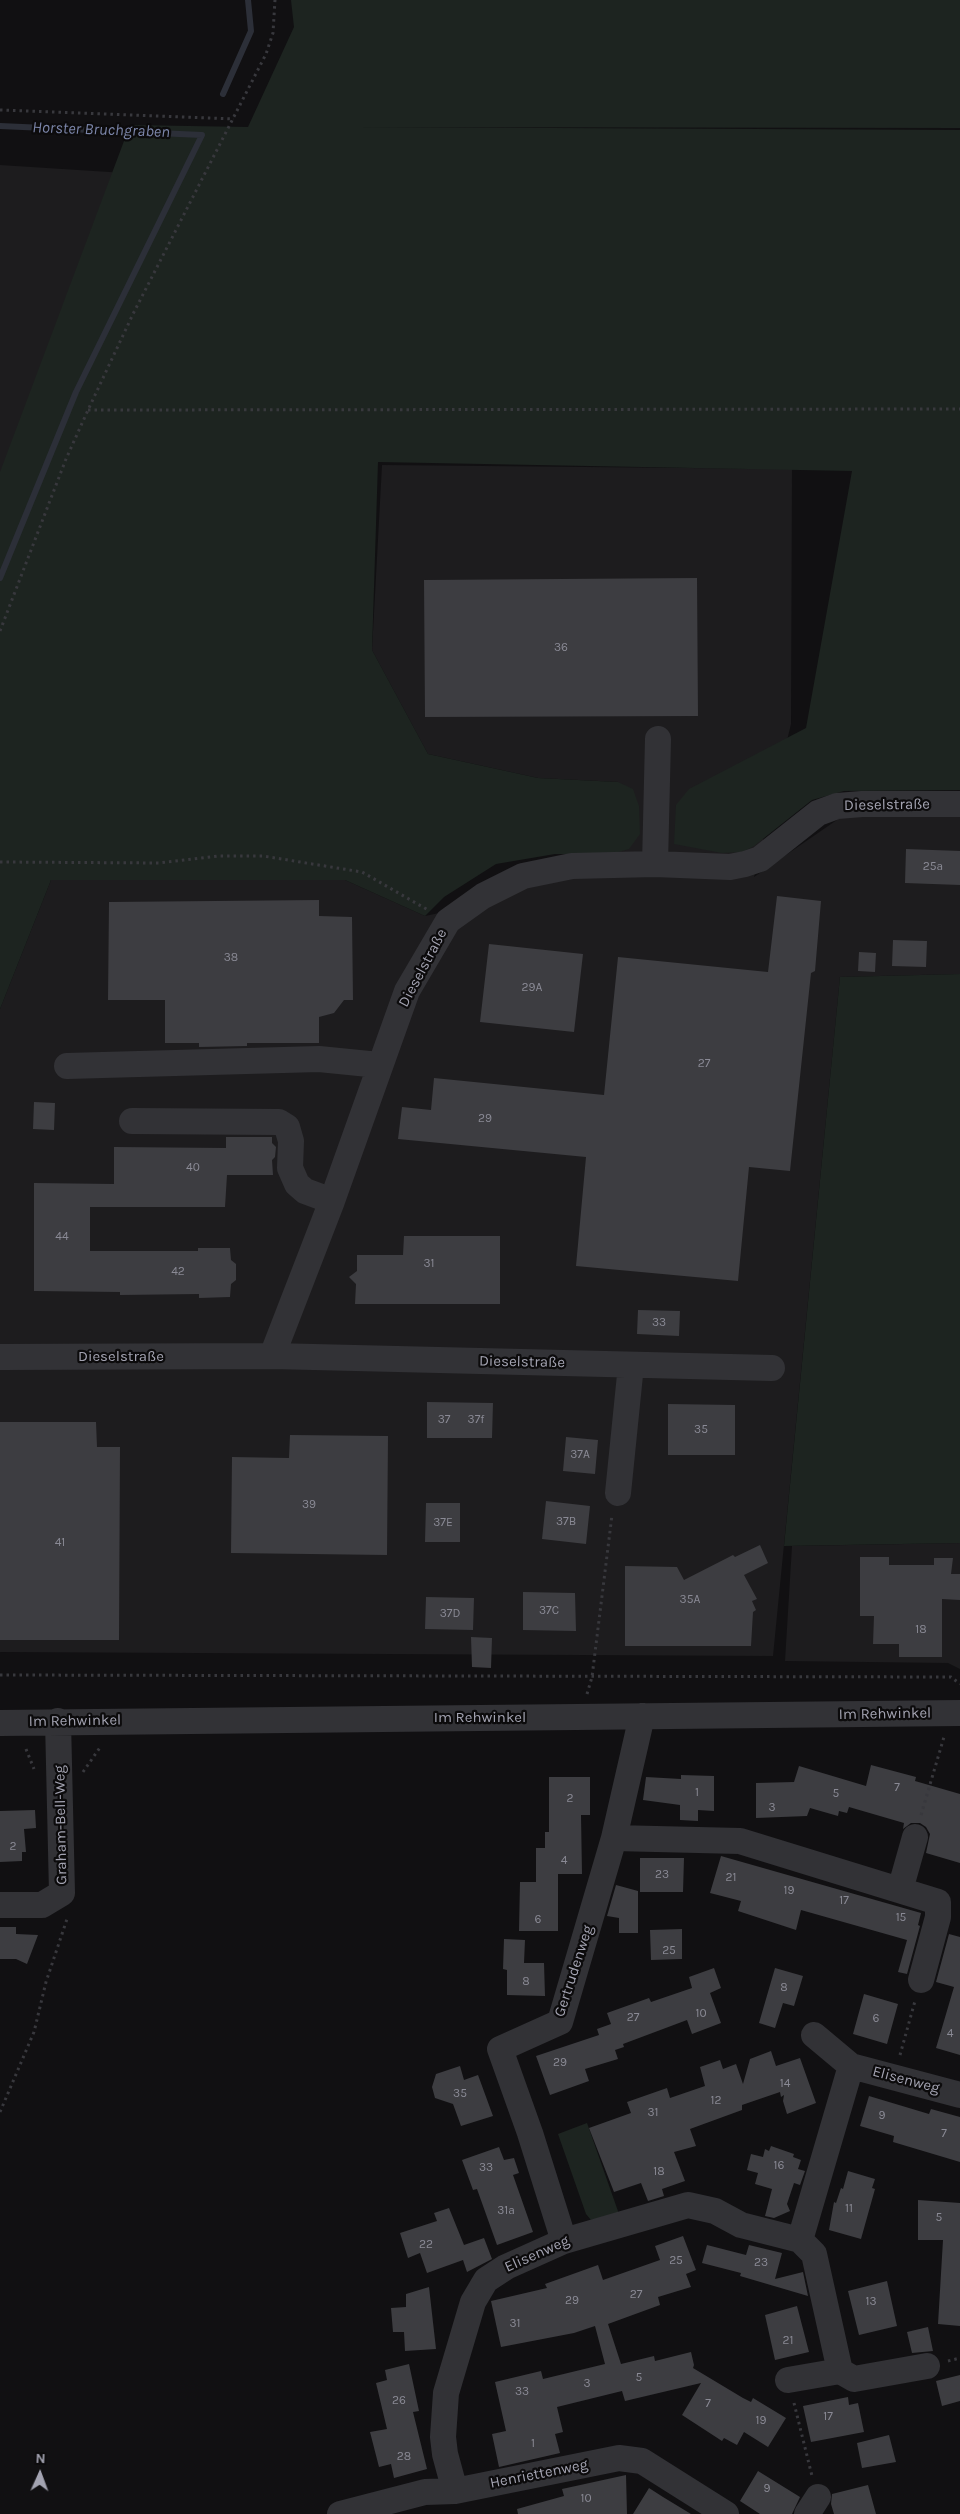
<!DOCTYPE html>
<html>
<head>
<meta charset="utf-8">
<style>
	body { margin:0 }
	#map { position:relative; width:960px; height:2514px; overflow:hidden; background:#111012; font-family:Karla,sans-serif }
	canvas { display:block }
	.north { position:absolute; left:15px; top:2449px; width:50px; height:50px; -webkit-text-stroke:4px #0c0b0c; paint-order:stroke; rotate:2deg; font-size:14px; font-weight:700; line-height:20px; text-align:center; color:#a3a3b1 }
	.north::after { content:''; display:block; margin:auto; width:18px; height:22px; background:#a3a3b1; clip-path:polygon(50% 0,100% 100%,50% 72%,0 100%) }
</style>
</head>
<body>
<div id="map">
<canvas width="960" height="2514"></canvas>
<div class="north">N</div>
</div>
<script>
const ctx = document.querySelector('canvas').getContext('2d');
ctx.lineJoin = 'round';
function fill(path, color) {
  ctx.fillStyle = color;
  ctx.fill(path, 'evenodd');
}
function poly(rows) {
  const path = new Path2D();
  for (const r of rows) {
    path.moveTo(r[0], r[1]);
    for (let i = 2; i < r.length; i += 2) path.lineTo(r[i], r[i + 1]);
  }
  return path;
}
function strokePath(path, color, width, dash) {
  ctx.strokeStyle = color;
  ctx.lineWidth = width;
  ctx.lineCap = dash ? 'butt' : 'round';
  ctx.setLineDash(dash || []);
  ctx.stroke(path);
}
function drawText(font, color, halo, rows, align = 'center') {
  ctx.font = font + ' Karla,sans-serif';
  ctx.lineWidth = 4.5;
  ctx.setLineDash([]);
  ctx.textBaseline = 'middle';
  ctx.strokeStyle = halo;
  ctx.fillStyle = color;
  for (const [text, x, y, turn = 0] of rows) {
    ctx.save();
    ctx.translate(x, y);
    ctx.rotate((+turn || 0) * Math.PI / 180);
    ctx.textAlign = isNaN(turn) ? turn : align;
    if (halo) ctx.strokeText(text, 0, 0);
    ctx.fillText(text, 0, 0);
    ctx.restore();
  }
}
fill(poly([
	[0,165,125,173,0,487],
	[382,465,792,469,791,724,754,877,847,813,960,817,960,974,840,977,773,1656,0,1652,0,1009,51,880,345,880,425,916,477,905,523,876,611,865,618,782,538,778,428,754,372,650],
	[960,1543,960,1669,948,1663,785,1661,792,1546]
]), '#1d1c1e');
fill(poly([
	[291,0,960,0,960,128,354,127,960,130,960,790,844,791,812,800,754,846,742,852,722,853,674,844,676,805,689,789,806,728,852,471,378,462,372,650,428,754,538,778,618,782,633,789,639,806,640,834,629,849,612,854,555,854,496,864,444,897,425,916,345,880,51,880,0,1009,0,472,130,125,248,127,294,27],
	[960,974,960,1543,784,1546,840,977],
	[587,2123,619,2214,591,2220,586,2214,558,2134]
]), '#1d2420');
strokePath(poly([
	[223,94,251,31,248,0],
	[0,126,202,135,76,392,0,578]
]), '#2c2f38', 6);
fill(poly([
	[697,578,698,716,425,717,424,580],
	[906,849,960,851,960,885,905,883],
	[777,896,821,901,815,971,811,973,790,1171,749,1167,738,1281,576,1266,586,1157,398,1139,402,1107,431,1110,434,1078,604,1095,618,957,768,972],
	[319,900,319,916,352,917,353,1000,344,1000,334,1013,319,1017,319,1043,247,1043,247,1046,199,1047,199,1043,165,1043,165,1000,108,1000,109,902],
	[893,940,927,941,926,967,892,966],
	[489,944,583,954,574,1032,480,1022],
	[859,952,876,953,875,972,858,971],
	[34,1102,55,1103,54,1130,33,1129],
	[226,1137,272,1137,272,1143,276,1147,275,1157,272,1160,273,1175,227,1175,225,1207,90,1207,90,1251,198,1251,198,1248,230,1248,231,1260,236,1264,236,1280,231,1284,230,1297,199,1298,199,1294,120,1295,120,1292,34,1291,34,1183,114,1184,114,1147,226,1148],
	[404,1236,500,1236,500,1304,355,1304,356,1284,349,1277,357,1271,357,1255,403,1255],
	[638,1310,680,1311,679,1336,637,1334],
	[427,1402,493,1403,492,1438,427,1438],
	[668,1404,735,1405,735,1455,668,1455],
	[0,1422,96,1422,97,1447,120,1447,119,1640,0,1640],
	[290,1435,388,1436,387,1555,231,1553,232,1457,289,1458],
	[566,1437,598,1440,595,1474,563,1471],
	[546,1501,590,1506,586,1544,542,1539],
	[426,1503,460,1503,460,1542,425,1542],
	[760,1545,768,1563,744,1575,757,1599,752,1601,756,1610,753,1612,751,1646,625,1646,625,1566,677,1567,684,1580,733,1555,735,1557],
	[860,1557,889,1557,889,1565,934,1565,934,1558,953,1558,951,1574,960,1574,960,1600,942,1599,942,1657,899,1657,899,1644,873,1644,874,1616,860,1616],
	[523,1592,575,1593,576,1631,523,1630],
	[426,1597,474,1598,473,1630,425,1629],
	[471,1637,492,1638,491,1668,472,1667],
	[871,1765,916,1777,915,1781,960,1794,960,1863,926,1853,930,1834,926,1827,920,1823,911,1823,903,1829,904,1823,849,1807,847,1813,839,1811,838,1816,810,1808,807,1816,756,1818,756,1783,794,1782,799,1766,866,1786],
	[681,1775,714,1776,714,1811,698,1810,698,1821,680,1820,680,1805,643,1800,646,1777,681,1779],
	[549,1777,590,1777,590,1815,581,1815,582,1874,558,1874,558,1931,519,1931,520,1882,536,1882,536,1848,545,1848,545,1832,549,1832],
	[35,1810,36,1828,24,1829,26,1852,22,1852,22,1861,0,1862,0,1811],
	[721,1856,921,1913,918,1925,920,1926,907,1974,898,1972,907,1940,801,1910,796,1930,738,1911,741,1901,710,1893],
	[640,1858,684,1858,683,1892,640,1892],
	[616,1885,638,1891,638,1933,619,1933,619,1918,607,1916],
	[0,1927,16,1927,16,1934,38,1935,27,1964,16,1959,0,1959],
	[682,1929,682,1959,651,1960,650,1930],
	[949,1934,960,1937,960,2055,936,2048,954,1987,936,1982],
	[504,1939,525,1940,524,1963,544,1963,545,1996,507,1995,507,1970,503,1969],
	[714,1968,721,1988,710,1993,721,2023,692,2034,687,2020,623,2044,624,2047,615,2050,618,2059,585,2069,589,2081,550,2095,536,2056,599,2035,597,2029,611,2024,607,2013,649,1998,651,2002,692,1988,689,1977],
	[775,1968,803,1976,794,2006,783,2003,775,2028,759,2023],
	[864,1994,898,2004,887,2044,853,2034],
	[771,2051,776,2066,800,2058,816,2103,787,2114,783,2101,784,2095,781,2097,780,2092,742,2105,742,2110,690,2129,696,2146,674,2152,685,2181,662,2189,664,2196,648,2201,641,2183,614,2192,589,2128,631,2113,627,2102,667,2088,670,2098,705,2086,700,2067,720,2060,723,2069,736,2064,743,2084,750,2059],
	[460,2066,464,2080,478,2075,493,2116,461,2126,453,2104,435,2098,432,2087,436,2074],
	[869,2096,929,2114,931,2109,960,2117,960,2162,893,2142,894,2136,860,2126],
	[771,2146,794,2154,793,2157,801,2160,798,2169,805,2171,800,2185,794,2183,787,2204,790,2211,774,2218,765,2216,772,2189,755,2184,758,2173,747,2170,751,2154,763,2157,765,2149,769,2151],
	[499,2147,504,2160,514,2158,519,2173,513,2175,533,2232,497,2245,477,2189,473,2190,462,2160],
	[848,2171,875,2179,872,2188,875,2189,861,2239,829,2230,834,2202,836,2203,841,2188,843,2189],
	[918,2200,960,2203,960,2326,938,2324,943,2240,918,2240],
	[449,2208,464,2245,484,2238,492,2259,467,2272,463,2260,427,2273,420,2253,408,2258,400,2233,437,2221,434,2213],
	[683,2236,696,2270,686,2274,691,2287,658,2297,660,2305,608,2324,621,2364,654,2356,655,2361,691,2352,694,2365,693,2368,743,2398,751,2402,753,2398,786,2418,768,2447,744,2432,737,2445,724,2438,722,2441,682,2415,701,2383,625,2401,622,2391,557,2407,563,2432,555,2434,560,2453,499,2467,492,2434,506,2431,495,2382,541,2371,543,2379,605,2364,595,2326,574,2333,501,2347,491,2301,547,2288,545,2284,598,2265,603,2280,660,2260,655,2246],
	[707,2245,746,2255,749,2245,782,2253,775,2279,803,2272,808,2296,740,2276,741,2273,702,2263],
	[887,2281,897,2326,859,2335,848,2291],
	[429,2287,436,2349,405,2351,404,2332,393,2332,391,2308,406,2307,406,2294],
	[797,2306,809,2352,775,2360,765,2315],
	[928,2327,933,2351,912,2353,907,2332],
	[409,2364,419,2411,413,2412,427,2469,394,2478,391,2464,379,2467,370,2432,387,2429,376,2383,387,2380,385,2370],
	[960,2375,960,2401,942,2406,936,2381],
	[848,2397,849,2405,858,2403,864,2432,811,2442,803,2406],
	[889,2435,896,2462,862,2468,857,2443],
	[758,2471,800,2497,792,2514,760,2514,740,2501],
	[626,2475,627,2514,518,2514,517,2509,564,2496,562,2489],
	[868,2485,876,2514,834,2514,831,2504,832,2494],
	[649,2488,663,2497,691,2514,633,2514]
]), '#3d3d41');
strokePath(poly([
	[0,110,234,119],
	[88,410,960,409],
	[0,631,66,459,88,410,133,314,266,54,273,33,275,0],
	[0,862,159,863,218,856,263,856,362,872,428,910],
	[0,1675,951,1677,960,1684],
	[587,1694,592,1677,612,1515],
	[26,1749,34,1769],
	[83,1772,101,1746],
	[921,1815,944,1737],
	[900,2055,915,2001],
	[0,2112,34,2032,46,1982,67,1919],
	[948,2361,960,2358],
	[794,2403,812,2476]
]), '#38383d', 3, [2.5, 4]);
strokePath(poly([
	[655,864,658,739],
	[67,1066,319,1059,379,1065],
	[132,1121,279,1122,287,1127,291,1141,290,1168,297,1184,305,1191,332,1201],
	[272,1356,772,1368],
	[0,1357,272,1356,332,1201,407,991,448,921,483,896,523,876,572,866,655,864,730,867,745,864,760,859,818,813,837,806,862,804,960,804],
	[618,1493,631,1365],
	[0,1723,960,1713],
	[614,1838,740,1841,938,1902,938,1917,921,1980],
	[900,1890,915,1837],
	[0,1905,42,1905,62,1893,58,1721],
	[814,2035,851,2066],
	[800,2240,814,2254,840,2371,854,2379,927,2366],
	[564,2241,530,2133,500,2049,560,2022,614,1838,642,1716],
	[788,2380,840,2371],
	[455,2491,445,2454,443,2437,446,2393,473,2302,486,2280,506,2267,564,2241,688,2205,715,2211,741,2225,800,2240,851,2066,960,2095],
	[340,2514,425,2492,455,2491,619,2458,642,2461,726,2514],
	[807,2514,818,2497]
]), '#323236', 26);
drawText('12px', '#8a8a95', null, [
	["36",561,648],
	["25a",933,867],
	["38",231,958],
	["29A",532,988],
	["27",704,1064],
	["29",485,1119],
	["40",193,1168],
	["44",62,1237],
	["31",429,1264],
	["42",178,1272],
	["33",659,1323],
	["37",444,1420],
	["37f",476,1420],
	["35",701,1430],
	["37A",580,1455],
	["39",309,1505],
	["37B",566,1522],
	["37E",443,1523],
	["41",60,1543],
	["35A",690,1600],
	["37C",549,1611],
	["37D",450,1614],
	["18",921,1630],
	["7",897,1788],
	["1",697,1793],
	["5",836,1794],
	["2",570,1799],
	["3",772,1808],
	["2",13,1847],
	["4",564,1861],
	["23",662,1875],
	["21",731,1878],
	["19",789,1891],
	["17",844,1901],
	["15",901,1918],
	["6",538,1920],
	["25",669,1951],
	["8",526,1982],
	["8",784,1988],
	["10",701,2014],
	["27",633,2018],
	["6",876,2019],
	["4",950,2034],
	["29",560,2063],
	["14",785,2084],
	["35",460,2094],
	["12",716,2101],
	["31",653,2113],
	["9",882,2116],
	["7",944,2134],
	["16",779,2166],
	["33",486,2168],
	["18",659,2172],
	["11",849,2209],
	["31a",506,2211],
	["5",939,2218],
	["22",426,2245],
	["25",676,2261],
	["23",761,2263],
	["27",636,2295],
	["29",572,2301],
	["13",871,2302],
	["31",515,2324],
	["21",788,2341],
	["5",639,2378],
	["3",587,2384],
	["33",522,2392],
	["26",399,2401],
	["7",708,2404],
	["17",828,2417],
	["19",761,2421],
	["1",533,2444],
	["28",404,2457],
	["9",767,2489],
	["10",586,2499]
]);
drawText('15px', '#a3a3b1', '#0c0b0c', [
	["Dieselstraße",887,805,-1],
	["Dieselstraße",423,968,-62],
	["Dieselstraße",121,1357],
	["Dieselstraße",522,1362,1],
	["Im Rehwinkel",885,1714,-1],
	["Im Rehwinkel",480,1718],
	["Im Rehwinkel",75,1721,-1],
	["Graham-Bell-Weg",61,1825,-91],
	["Gertrudenweg",574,1971,-72],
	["Elisenweg",906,2080,15],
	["Elisenweg",537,2254,-24],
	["Henriettenweg",539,2474,-11]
]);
drawText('italic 16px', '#7c86aa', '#0c0b0c', [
	["Horster Bruchgraben",101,130,2]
]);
</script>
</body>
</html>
